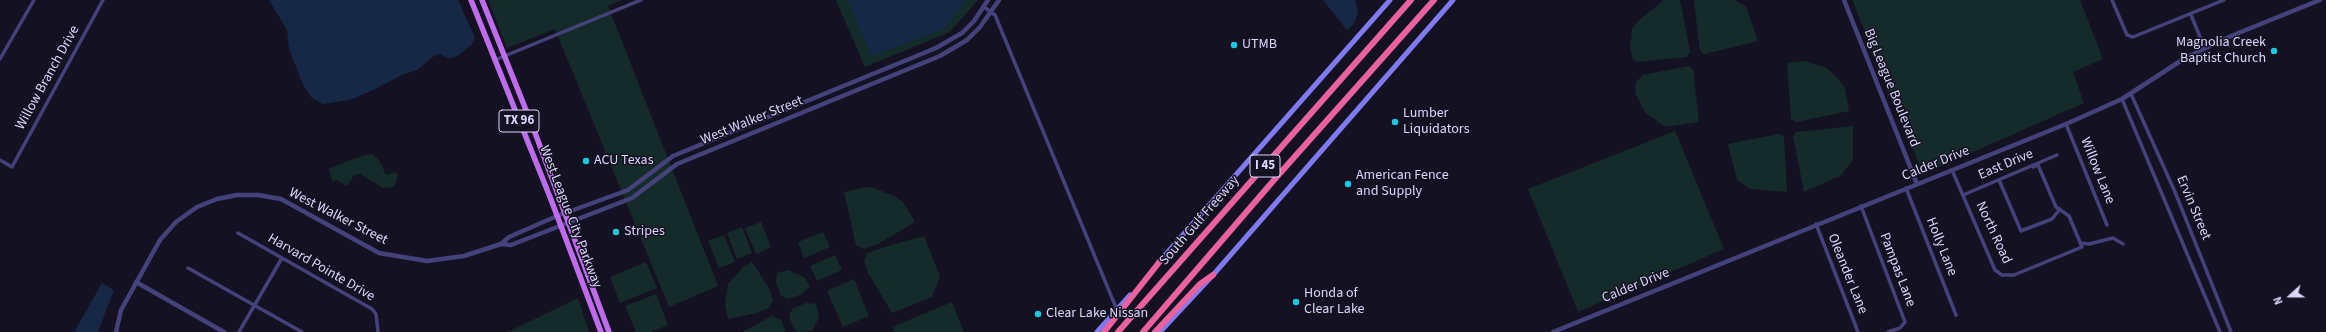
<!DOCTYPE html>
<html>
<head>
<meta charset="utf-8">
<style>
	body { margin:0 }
	#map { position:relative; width:2326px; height:332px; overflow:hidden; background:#141122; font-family:"Source Sans 3",sans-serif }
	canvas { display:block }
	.north { position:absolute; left:2270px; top:276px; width:40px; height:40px; -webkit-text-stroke:3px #141122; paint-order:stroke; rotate:249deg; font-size:11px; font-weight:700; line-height:16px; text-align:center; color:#dbd7fa }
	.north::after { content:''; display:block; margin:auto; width:14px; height:18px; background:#dbd7fa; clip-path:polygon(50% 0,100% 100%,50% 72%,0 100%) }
</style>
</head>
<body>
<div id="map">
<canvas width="2326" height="332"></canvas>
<div class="north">N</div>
</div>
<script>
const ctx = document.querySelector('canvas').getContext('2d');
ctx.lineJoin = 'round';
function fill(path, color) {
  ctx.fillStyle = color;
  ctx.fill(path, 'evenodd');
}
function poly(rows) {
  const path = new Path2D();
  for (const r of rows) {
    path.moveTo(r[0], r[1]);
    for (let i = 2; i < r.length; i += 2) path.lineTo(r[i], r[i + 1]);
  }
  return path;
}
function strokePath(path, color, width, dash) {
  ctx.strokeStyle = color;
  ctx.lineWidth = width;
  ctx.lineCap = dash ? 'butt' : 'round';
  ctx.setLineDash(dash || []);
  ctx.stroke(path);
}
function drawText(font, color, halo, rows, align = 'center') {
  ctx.font = font + ' "Source Sans 3",sans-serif';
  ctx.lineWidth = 3;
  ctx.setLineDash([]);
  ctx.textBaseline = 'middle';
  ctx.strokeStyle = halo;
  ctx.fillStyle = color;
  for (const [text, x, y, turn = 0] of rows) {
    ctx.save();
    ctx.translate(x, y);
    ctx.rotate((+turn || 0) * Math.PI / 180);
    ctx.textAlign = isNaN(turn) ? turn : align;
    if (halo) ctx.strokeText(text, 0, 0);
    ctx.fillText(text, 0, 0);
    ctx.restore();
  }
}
fill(poly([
	[488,0,622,0,608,6,718,286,669,307,555,29,507,48],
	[836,0,978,0,950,32,865,67],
	[1664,0,1680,0,1690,52,1687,57,1637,62,1633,59,1630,49,1632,29,1638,21],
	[1694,0,1735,0,1746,7,1758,41,1704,54,1700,51],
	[1852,0,2080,0,2103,59,2073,72,2084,103,1923,174],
	[1804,61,1825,67,1837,77,1845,88,1849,111,1796,122,1791,119,1787,63],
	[1689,66,1693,69,1699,122,1665,127,1645,112,1635,93,1636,82,1643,75],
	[1853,126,1853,160,1840,176,1804,192,1793,136,1796,132],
	[1675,131,1724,249,1578,312,1528,189],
	[1779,134,1784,136,1787,192,1750,189,1737,180,1728,144],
	[373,154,380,162,386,175,395,172,398,176,394,187,383,188,360,174,354,175,347,186,337,180,333,182,328,169,364,155],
	[866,187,874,188,894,196,903,202,915,222,878,244,864,249,856,245,844,192],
	[761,222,771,247,756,254,745,228],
	[742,227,752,253,737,259,727,233],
	[823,232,830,247,804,258,798,242],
	[724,235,735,262,719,268,708,241],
	[924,236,940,277,932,297,892,313,868,273,864,261,868,253,881,248],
	[835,255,842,270,817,281,810,266],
	[646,262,657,288,620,303,610,277],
	[752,262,768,286,773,300,769,308,757,313,728,319,725,304,728,284,742,268],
	[788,270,804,277,810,286,802,294,789,299,781,296,776,283,777,273],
	[854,279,869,316,843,327,827,291],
	[656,294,668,325,651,332,636,332,625,306],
	[578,298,589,332,508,332],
	[952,302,964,332,894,332,892,327],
	[806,303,816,304,819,317,812,331,798,332,793,327,789,317,792,309],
	[772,316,781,320,786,332,742,332]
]), '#152b2a');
fill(poly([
	[269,0,458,0,475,38,471,45,459,55,449,59,440,54,434,56,417,70,404,74,371,91,350,100,323,104,311,97,304,87,289,49,287,30],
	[848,0,966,0,944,29,871,56],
	[1323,0,1355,0,1358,11,1355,22,1347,30],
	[102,283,114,290,98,332,74,332]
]), '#162846');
strokePath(poly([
	[2112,0,2127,35,2133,37,2224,0],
	[984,7,995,15,1117,310],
	[2191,15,2205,49],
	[0,59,34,0],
	[495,60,641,0],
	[2131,94,2175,192,2231,332],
	[2122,99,2220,332],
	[2066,124,2107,225],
	[0,160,12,167,103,0],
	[1952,170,1995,270,2002,275,2014,275,2082,247,2069,216,2056,207,2038,165,2033,167],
	[1999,180,2021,231,2052,219,2060,209],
	[1906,188,1956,315],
	[1963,195,2057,155],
	[1861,206,1905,322,1900,328,1888,332],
	[1816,224,1858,332],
	[238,233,372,309,376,314,378,332],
	[2080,243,2089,244,2113,238,2123,244],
	[188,268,302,332],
	[239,332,282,258]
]), '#45427b', 3.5);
strokePath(poly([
	[1844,0,1917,184],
	[501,244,511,245,632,198,677,164,940,56,967,40,980,27,999,0],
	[136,282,224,332],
	[116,332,121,310,160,240,176,222,197,207,217,199,237,195,258,195,281,199,379,253,427,261,464,256,501,244,509,237,557,216,628,190,673,156,936,48,962,33,974,21,988,0],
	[1553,332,2066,124,2122,99,2185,58,2231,36,2320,0]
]), '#45427b', 4.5);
strokePath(poly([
	[1159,262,1390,0],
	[1097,332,1130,295],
	[1160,332,1213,275,1453,0]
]), '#7f7aee', 5);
strokePath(poly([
	[471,0,550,197,601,332],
	[482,0,534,130,609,332]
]), '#bf6cec', 5.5);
strokePath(poly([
	[1104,332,1161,260],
	[1118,332,1411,0],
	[1143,332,1274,180,1434,0],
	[1155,332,1200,284,1213,275]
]), '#ea61a0', 6);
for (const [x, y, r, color] of [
	[1234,45,4,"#1dc8df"],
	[2274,51,4,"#1dc8df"],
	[1395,122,4,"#1dc8df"],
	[586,161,4,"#1dc8df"],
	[1348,184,4,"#1dc8df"],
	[616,232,4,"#1dc8df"],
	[1296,302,4,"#1dc8df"],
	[1038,314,4,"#1dc8df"]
]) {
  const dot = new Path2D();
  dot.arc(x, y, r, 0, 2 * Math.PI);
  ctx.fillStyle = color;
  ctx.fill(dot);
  strokePath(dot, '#141122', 1.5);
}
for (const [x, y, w] of [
	[519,121,40],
	[1265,166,30]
]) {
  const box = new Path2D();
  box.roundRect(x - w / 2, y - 11, w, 22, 3);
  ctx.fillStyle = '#141122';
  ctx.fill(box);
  strokePath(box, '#dbd7fa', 1);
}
drawText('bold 13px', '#dbd7fa', null, [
	["TX 96",519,121],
	["I 45",1265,166]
]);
drawText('14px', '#dbd7fa', '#141122', [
	["Magnolia Creek",2266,43,"right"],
	["Baptist Church",2266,59,"right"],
	["UTMB",1242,45],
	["Lumber",1403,114],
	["Liquidators",1403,130],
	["ACU Texas",594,161],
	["American Fence",1356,176],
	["and Supply",1356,192],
	["Stripes",624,232],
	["Honda of",1304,294],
	["Clear Lake",1304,310],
	["Clear Lake Nissan",1046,314]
], 'left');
drawText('14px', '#dbd7fa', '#141122', [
	["Willow Branch Drive",48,78,-61],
	["Big League Boulevard",1891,88,68],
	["West Walker Street",752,121,-22],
	["Calder Drive",1936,164,-22],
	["East Drive",2006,165,-23],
	["Willow Lane",2097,171,68],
	["Ervin Street",2193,208,67],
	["West Walker Street",338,217,27],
	["West League City Parkway",570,217,69],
	["South Gulf Freeway",1200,221,-49],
	["North Road",1993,233,65],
	["Holly Lane",1941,247,68],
	["Harvard Pointe Drive",321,268,30],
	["Pampas Lane",1897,270,69],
	["Oleander Lane",1847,274,68],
	["Calder Drive",1636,286,-22]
]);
</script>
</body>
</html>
